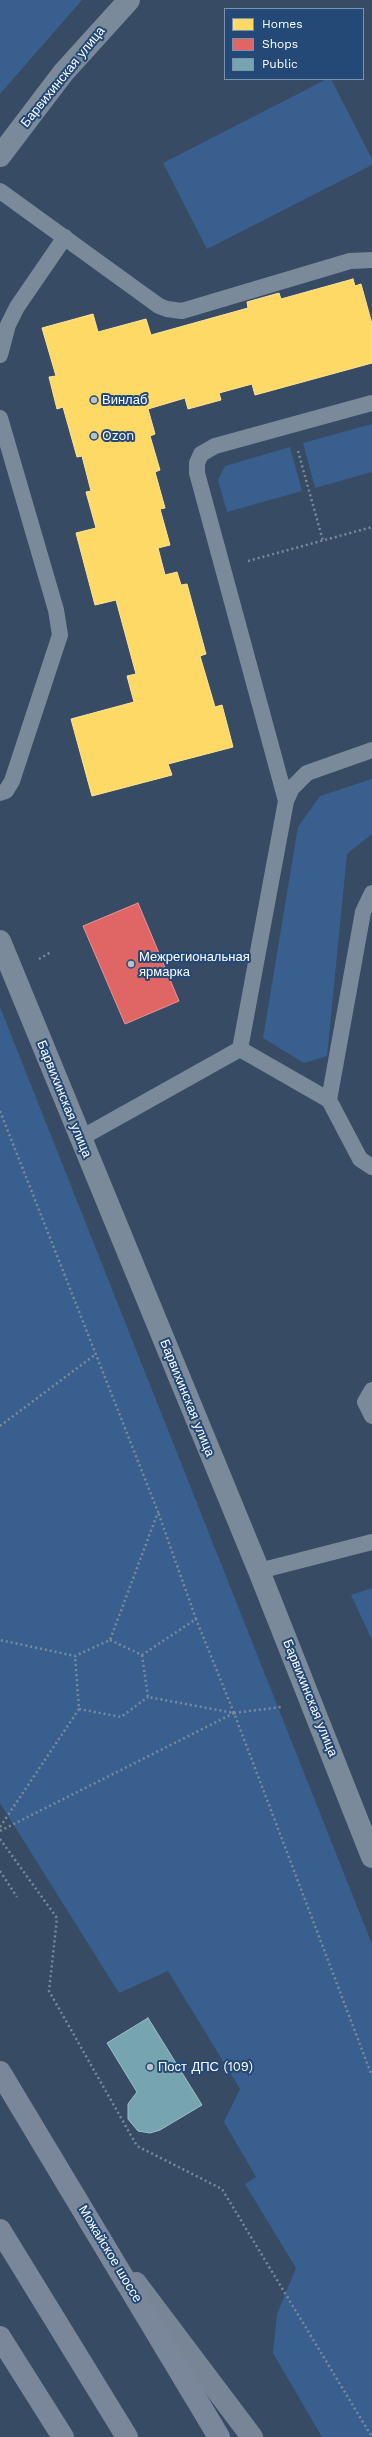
<!DOCTYPE html>
<html>
<head>
<meta charset="utf-8">
<style>
	body { margin:0 }
	#map { position:relative; width:372px; height:2437px; overflow:hidden; background:#374b64; font-family:"Work Sans",sans-serif }
	canvas { display:block }
	.legend { position:absolute; left:224px; top:8px; width:140px; height:72px; box-sizing:border-box; background:#244977; border:1px solid #7c92ad; margin:0; padding:5px 7px; list-style:none; font-size:12px; color:#fff }
	.legend li { display:flex; align-items:center; gap:8px; height:20px }
	.legend b { width:20px; border:1px solid #7c92ad }
</style>
</head>
<body>
<div id="map">
<canvas width="372" height="2437"></canvas>
<ul class="legend">
<li><b style="height:11px;background:#ffd966"></b>Homes</li>
<li><b style="height:11px;background:#e06666"></b>Shops</li>
<li><b style="height:11px;background:#76a5af"></b>Public</li>
</ul>
</div>
<script>
const ctx = document.querySelector('canvas').getContext('2d');
ctx.lineJoin = 'round';
function fill(path, color) {
  ctx.fillStyle = color;
  ctx.fill(path, 'evenodd');
}
function poly(rows) {
  const path = new Path2D();
  for (const r of rows) {
    path.moveTo(r[0], r[1]);
    for (let i = 2; i < r.length; i += 2) path.lineTo(r[i], r[i + 1]);
  }
  return path;
}
function strokePath(path, color, width, dash) {
  ctx.strokeStyle = color;
  ctx.lineWidth = width;
  ctx.lineCap = dash ? 'butt' : 'round';
  ctx.setLineDash(dash || []);
  ctx.stroke(path);
}
function drawText(font, color, halo, rows, align = 'center') {
  ctx.font = font + ' "Work Sans",sans-serif';
  ctx.lineWidth = 4;
  ctx.setLineDash([]);
  ctx.textBaseline = 'middle';
  ctx.strokeStyle = halo;
  ctx.fillStyle = color;
  for (const [text, x, y, turn = 0] of rows) {
    ctx.save();
    ctx.translate(x, y);
    ctx.rotate((+turn || 0) * Math.PI / 180);
    ctx.textAlign = isNaN(turn) ? turn : align;
    if (halo) ctx.strokeText(text, 0, 0);
    ctx.fillText(text, 0, 0);
    ctx.restore();
  }
}
fill(poly([
	[0,0,82,0,0,94],
	[327,79,331,79,372,159,372,165,207,249,163,163],
	[372,424,372,472,315,488,303,443],
	[290,447,302,491,227,512,218,480,225,466],
	[372,779,372,834,347,854,327,1056,304,1063,263,1038,298,827,320,796],
	[0,1007,372,1944,372,2437,322,2437,273,2353,277,2314,296,2268,245,2184,256,2177,224,2122,240,2089,168,1971,119,1993,0,1803],
	[372,1588,372,1640,351,1595]
]), '#385f8e');
const homes = poly([
	[353,279,355,286,361,284,372,324,372,363,255,395,252,384,219,393,221,400,188,409,185,398,148,409,155,434,150,436,160,470,155,472,165,508,160,509,170,545,158,548,165,575,177,572,181,585,187,584,206,654,200,656,215,707,222,705,233,747,168,764,172,775,92,796,71,719,134,702,127,676,136,674,116,600,95,605,76,533,96,528,86,492,91,491,82,456,77,457,63,407,57,409,49,377,56,376,42,328,93,314,98,332,146,319,151,335,248,308,247,302,279,293,281,299,353,279]
]);
fill(homes, '#ffd966');
strokePath(homes, '#ffe494', 1);
const shops = poly([
	[138,903,179,1001,125,1024,83,926,138,903]
]);
fill(shops, '#e06666');
strokePath(shops, '#e99494', 1);
const public = poly([
	[148,2018,202,2105,160,2130,150,2133,138,2131,128,2119,128,2104,137,2092,107,2043,148,2018]
]);
fill(public, '#76a5af');
strokePath(public, '#9fc0c7', 1);
strokePath(poly([
	[298,451,323,541],
	[248,561,372,527],
	[39,959,51,952],
	[0,1111,158,1512,110,1640,75,1656,0,1640],
	[0,1426,96,1354],
	[110,1640,142,1655,196,1619,158,1512],
	[142,1655,148,1697,234,1713,196,1619],
	[79,1709,121,1717,148,1697],
	[234,1713,281,1707],
	[0,1827,79,1709,75,1656],
	[0,1831,234,1713,372,2076],
	[0,1839,57,1918,49,1991,137,2146,222,2189,372,2437],
	[0,1871,17,1897]
]), '#7b8a9b', 2.5, [2, 3]);
strokePath(poly([
	[0,191,159,306,167,309,182,311,350,261,372,260],
	[0,355,8,325,17,307,65,237],
	[0,418,56,610,60,635,12,781,6,791,0,793],
	[286,801,197,473,197,463,201,454,215,446,372,403],
	[240,1049,286,801,292,788,307,773,372,750],
	[240,1049,329,1100,360,1159,372,1167],
	[329,1100,363,912,372,893],
	[81,1138,240,1049],
	[372,1390,365,1402,372,1416],
	[259,1571,372,1542]
]), '#7b8a9b', 16);
strokePath(poly([
	[0,156,63,73,129,0],
	[0,941,259,1571,372,1857]
]), '#7b8a9b', 22);
strokePath(poly([
	[136,2283,252,2437]
]), '#778597', 22);
strokePath(poly([
	[0,2072,219,2437],
	[0,2230,127,2437],
	[0,2337,63,2437]
]), '#7a879a', 22);
for (const [x, y, r, color] of [
	[94,400,4,"#b9c0c9"],
	[94,436,4,"#b9c0c9"],
	[131,964,4,"#b9c0c9"],
	[150,2067,4,"#b9c0c9"]
]) {
  const dot = new Path2D();
  dot.arc(x, y, r, 0, 2 * Math.PI);
  ctx.fillStyle = color;
  ctx.fill(dot);
  strokePath(dot, '#244977', 1.5);
}
drawText('13px', '#fff', '#244977', [
	["Барвихинская улица",63,77,-51],
	["Барвихинская улица",64,1099,68],
	["Барвихинская улица",187,1398,68],
	["Барвихинская улица",310,1698,68],
	["Можайское шоссе",110,2254,59]
]);
drawText('13px', '#fff', '#244977', [
	["Винлаб",102,400],
	["Ozon",102,436],
	["Межрегиональная",139,957],
	["ярмарка",139,972],
	["Пост ДПС (109)",158,2067]
], 'left');
</script>
</body>
</html>
